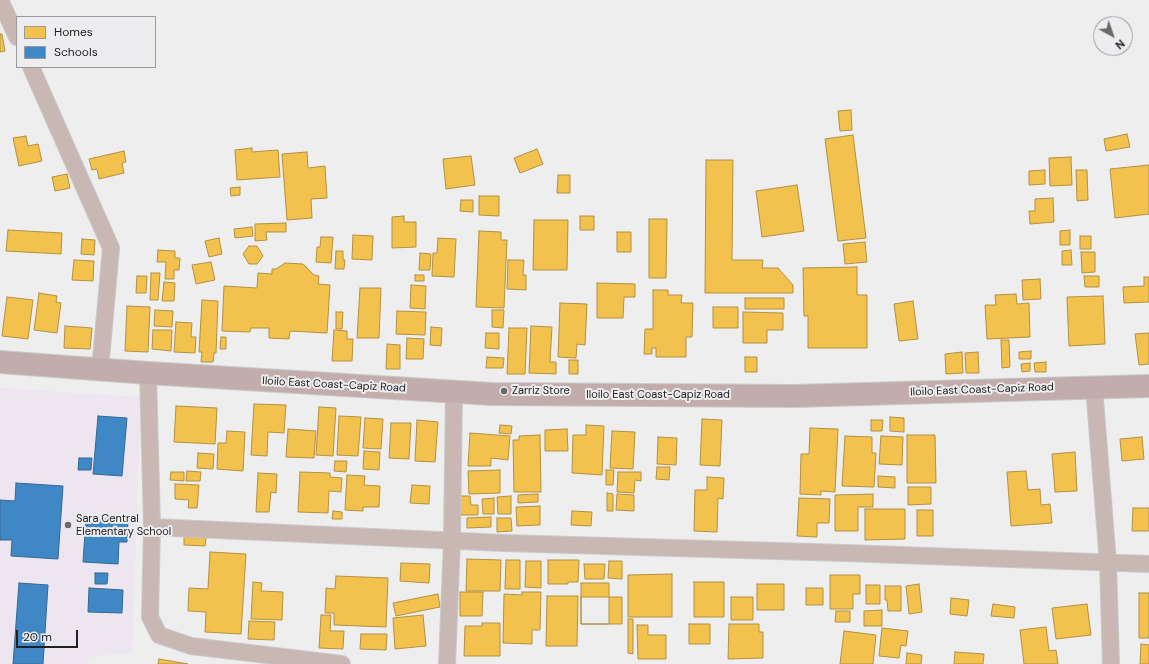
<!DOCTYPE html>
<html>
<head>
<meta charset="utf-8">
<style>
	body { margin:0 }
	#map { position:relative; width:1149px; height:664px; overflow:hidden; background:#eeeeef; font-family:"DM Sans",sans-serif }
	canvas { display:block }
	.legend { position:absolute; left:16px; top:16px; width:140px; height:52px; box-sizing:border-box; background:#ededf0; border:1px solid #9b9b9e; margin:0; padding:5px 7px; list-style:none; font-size:12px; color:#212122 }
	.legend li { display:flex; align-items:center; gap:8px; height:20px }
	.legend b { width:20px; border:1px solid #9b9b9e }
	.north { position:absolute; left:1093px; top:16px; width:40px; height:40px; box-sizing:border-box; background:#ededf0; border:1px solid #9b9b9e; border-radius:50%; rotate:140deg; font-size:11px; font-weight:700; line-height:16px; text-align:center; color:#212122 }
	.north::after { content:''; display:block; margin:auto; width:14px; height:18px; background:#69696a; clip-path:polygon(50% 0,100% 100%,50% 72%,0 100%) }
	.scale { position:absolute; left:16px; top:630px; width:62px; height:18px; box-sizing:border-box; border:2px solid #212122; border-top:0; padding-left:5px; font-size:12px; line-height:14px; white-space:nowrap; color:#212122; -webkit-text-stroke:3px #ededf0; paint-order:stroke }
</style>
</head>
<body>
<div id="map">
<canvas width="1149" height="664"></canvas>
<ul class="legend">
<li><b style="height:11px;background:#f2c14e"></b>Homes</li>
<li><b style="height:11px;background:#3f88c5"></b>Schools</li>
</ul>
<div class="north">N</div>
<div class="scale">20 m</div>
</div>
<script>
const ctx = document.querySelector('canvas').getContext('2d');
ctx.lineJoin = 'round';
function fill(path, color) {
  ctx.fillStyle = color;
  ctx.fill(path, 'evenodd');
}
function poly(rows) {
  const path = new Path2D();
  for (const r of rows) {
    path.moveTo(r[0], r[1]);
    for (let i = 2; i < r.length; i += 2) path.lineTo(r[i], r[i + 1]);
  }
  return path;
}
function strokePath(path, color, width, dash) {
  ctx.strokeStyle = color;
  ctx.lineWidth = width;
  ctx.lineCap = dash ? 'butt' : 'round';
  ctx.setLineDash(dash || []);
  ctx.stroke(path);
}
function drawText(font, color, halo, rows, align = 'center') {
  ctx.font = font + ' "DM Sans",sans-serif';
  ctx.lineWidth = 4;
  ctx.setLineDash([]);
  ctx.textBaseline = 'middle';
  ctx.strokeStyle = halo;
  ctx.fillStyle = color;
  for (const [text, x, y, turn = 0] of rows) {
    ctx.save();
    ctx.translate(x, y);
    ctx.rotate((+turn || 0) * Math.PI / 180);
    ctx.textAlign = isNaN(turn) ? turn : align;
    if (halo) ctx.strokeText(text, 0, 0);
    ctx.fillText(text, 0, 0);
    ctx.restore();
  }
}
fill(poly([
	[0,388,141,397,132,653,89,657,88,664,0,664]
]), '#ede5f0');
const homes = poly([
	[0,34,2,34,5,51,0,52,0,34],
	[851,110,852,130,840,131,838,111,851,110],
	[1127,134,1130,147,1106,151,1104,139,1127,134],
	[853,135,866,238,838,241,825,139,853,135],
	[26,136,28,146,38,144,42,161,19,166,13,138,26,136],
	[252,148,252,152,278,150,280,177,237,180,235,150,252,148],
	[537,149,543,164,520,173,514,158,537,149],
	[124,151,126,162,122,163,124,173,99,179,97,169,92,170,89,159,124,151],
	[307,152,308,168,325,166,327,198,311,199,312,218,287,220,282,154,307,152],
	[471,156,475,185,446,189,443,159,471,156],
	[1071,157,1072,185,1050,186,1049,158,1071,157],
	[706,160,733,160,732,260,763,260,762,268,778,268,793,285,793,293,705,293,706,160],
	[1149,165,1149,214,1115,218,1110,169,1149,165],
	[1045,170,1045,184,1029,185,1029,171,1045,170],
	[1076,170,1087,170,1088,200,1077,201,1076,170],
	[67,174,70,188,55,191,52,177,67,174],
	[558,175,570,175,570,193,557,193,558,175],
	[797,185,804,231,762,237,756,191,797,185],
	[240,187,240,195,231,196,230,188,240,187],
	[479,196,499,196,499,216,479,215,479,196],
	[1053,198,1054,222,1030,224,1029,211,1035,211,1035,199,1053,198],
	[461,200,473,200,473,212,460,211,461,200],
	[404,216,404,222,416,222,416,247,392,248,392,217,404,216],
	[580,216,594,216,594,230,580,230,580,216],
	[649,219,667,219,666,278,649,278,649,219],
	[534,220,568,220,567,270,533,270,534,220],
	[286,223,286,232,266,232,267,240,255,241,255,224,286,223],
	[252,227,253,236,235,238,234,229,252,227],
	[8,230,62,233,61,254,6,251,8,230],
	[1070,230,1070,245,1060,245,1060,231,1070,230],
	[479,231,501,232,501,240,507,240,504,308,476,307,479,231],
	[617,232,631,232,631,252,617,252,617,232],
	[353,235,373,236,372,260,352,259,353,235],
	[1080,236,1091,236,1091,249,1080,249,1080,236],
	[321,237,333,237,331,263,316,262,317,247,320,247,321,237],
	[219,238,222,254,209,257,205,241,219,238],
	[438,238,456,239,454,277,432,276,433,253,437,253,438,238],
	[82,239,95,240,94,255,81,254,82,239],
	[865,242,867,262,845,264,843,244,865,242],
	[249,246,257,246,263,256,257,264,249,264,243,254,249,246],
	[158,250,175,251,175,258,180,258,179,270,174,270,174,279,165,279,166,262,157,262,158,250],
	[1071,250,1072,265,1062,265,1062,251,1071,250],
	[336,251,343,251,343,260,345,260,344,269,335,269,336,251],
	[1081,252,1095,252,1095,272,1082,273,1081,252],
	[420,253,431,254,430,270,419,270,420,253],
	[74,260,94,261,93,281,72,280,74,260],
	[508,260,524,260,523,275,526,275,526,290,507,289,508,260],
	[211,262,215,280,196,284,192,265,211,262],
	[285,263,303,264,314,275,319,276,318,284,330,285,327,333,290,331,289,339,269,338,269,328,251,328,250,332,222,331,224,286,257,288,258,273,272,274,272,269,276,269,285,263],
	[857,267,857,295,867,295,867,348,808,348,808,316,804,316,803,268,857,267],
	[151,273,160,273,158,300,150,300,151,273],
	[415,275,424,275,424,281,415,281,415,275],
	[137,276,147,276,146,293,136,293,137,276],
	[1084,276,1099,276,1099,287,1085,287,1084,276],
	[1144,277,1149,277,1149,302,1124,303,1123,287,1144,286,1144,277],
	[1040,279,1041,299,1023,300,1022,280,1040,279],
	[164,282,175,283,174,301,162,301,164,282],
	[597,283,635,284,635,297,624,297,623,318,597,318,597,283],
	[411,285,426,286,425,309,410,308,411,285],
	[360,288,381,288,379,338,357,338,360,288],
	[653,290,668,290,668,295,682,295,681,303,693,303,692,337,686,337,686,357,656,357,656,348,652,348,652,354,644,354,645,329,653,329,653,290],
	[39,293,57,296,56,302,61,303,57,333,34,330,39,293],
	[1016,294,1017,304,1029,303,1030,337,987,339,985,305,996,305,995,295,1016,294],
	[1103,296,1105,344,1069,346,1067,297,1103,296],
	[7,297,33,300,28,339,2,336,7,297],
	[745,298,784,298,784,309,745,309,745,298],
	[202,300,218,301,216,353,214,353,213,362,201,362,202,352,199,352,202,300],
	[913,301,918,339,899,341,894,304,913,301],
	[560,303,587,304,585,345,577,344,576,358,558,357,560,303],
	[127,306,150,307,148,352,125,351,127,306],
	[713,307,738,307,738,328,713,328,713,307],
	[155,310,173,311,172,327,154,326,155,310],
	[492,310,504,310,503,328,492,327,492,310],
	[397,311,426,312,425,335,396,334,397,311],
	[336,312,343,312,342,329,336,329,336,312],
	[743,312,783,313,783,330,767,330,767,343,743,343,743,312],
	[176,322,192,323,191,337,196,337,195,353,174,352,176,322],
	[65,326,92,328,90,349,64,348,65,326],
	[531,326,552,327,550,362,556,362,556,374,529,373,531,326],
	[431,327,442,328,441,346,430,345,431,327],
	[509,328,527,328,525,374,507,374,509,328],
	[153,330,172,330,171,351,152,349,153,330],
	[334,330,347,331,347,339,353,339,352,361,332,361,334,330],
	[486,333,499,333,499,349,485,348,486,333],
	[1149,333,1149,364,1139,365,1135,334,1149,333],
	[221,337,226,337,226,349,220,349,221,337],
	[407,338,424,339,423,359,406,359,407,338],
	[1001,340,1009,340,1010,367,1002,368,1001,340],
	[387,344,400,345,400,369,386,369,387,344],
	[1031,351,1031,359,1019,359,1019,352,1031,351],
	[962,352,963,373,946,374,945,354,962,352],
	[978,352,979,373,966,373,965,353,978,352],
	[487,357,504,358,503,368,486,368,487,357],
	[745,357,757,357,757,372,745,372,745,357],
	[569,360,578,360,578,374,569,374,569,360],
	[1046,362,1046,372,1035,372,1034,363,1046,362],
	[1030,363,1030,371,1022,372,1021,364,1030,363],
	[254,404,286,405,284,433,268,432,267,456,251,455,254,404],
	[176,406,217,408,215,444,174,442,176,406],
	[319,407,336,408,333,456,316,455,319,407],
	[339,416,361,417,358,456,337,455,339,416],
	[890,417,904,418,904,432,890,431,890,417],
	[365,418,383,419,381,449,363,448,365,418],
	[702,419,722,420,720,466,700,465,702,419],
	[417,420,438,422,435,462,415,461,417,420],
	[871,420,883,420,882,431,871,431,871,420],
	[391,423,411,423,409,459,389,458,391,423],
	[500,425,512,426,511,434,499,433,500,425],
	[586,425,604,426,602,475,572,473,573,435,586,435,586,425],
	[810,428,838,429,835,492,821,491,821,495,800,494,801,454,809,454,810,428],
	[288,429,316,431,314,458,286,457,288,429],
	[567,429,568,451,545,451,545,430,567,429],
	[227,431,245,432,243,471,217,469,218,443,226,443,227,431],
	[612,431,635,432,633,469,610,468,612,431],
	[470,433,510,436,508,460,491,458,491,466,468,466,470,433],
	[540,435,541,492,514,492,513,440,519,440,519,436,540,435],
	[907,435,935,435,936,483,907,483,907,435],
	[845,436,872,437,872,453,876,453,874,487,842,486,845,436],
	[881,436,903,437,902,465,879,464,881,436],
	[658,437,677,438,676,465,657,464,658,437],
	[1142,437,1144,459,1122,461,1120,439,1142,437],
	[364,451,380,452,379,470,363,469,364,451],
	[1075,452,1077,491,1055,492,1052,454,1075,452],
	[198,453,214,454,213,469,197,468,198,453],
	[335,461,347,461,346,472,334,471,335,461],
	[657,467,670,467,669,480,656,479,657,467],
	[500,470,500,493,469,494,468,471,500,470],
	[606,470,614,470,613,485,606,485,606,470],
	[187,471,201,472,200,481,186,481,187,471],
	[1026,471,1028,490,1040,489,1041,505,1050,504,1052,523,1011,526,1007,472,1026,471],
	[171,472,184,472,184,481,170,480,171,472],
	[300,472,330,473,330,477,342,478,341,492,329,491,328,513,298,512,300,472],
	[618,472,641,472,641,481,635,480,634,493,617,492,618,472],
	[258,473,277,474,276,493,271,492,269,512,256,512,258,473],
	[347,475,365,476,364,485,380,486,379,507,363,507,363,511,345,510,347,475],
	[878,476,895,477,895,488,878,487,878,476],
	[707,477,724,478,723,499,718,498,717,532,694,531,695,490,707,490,707,477],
	[175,484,199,485,197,508,188,508,189,500,175,499,175,484],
	[412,485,430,486,429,504,410,503,412,485],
	[908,487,931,487,931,504,908,505,908,487],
	[607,493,613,494,613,511,607,511,607,493],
	[538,494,538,502,518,503,518,495,538,494],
	[617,494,634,495,634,511,616,510,617,494],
	[873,494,873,507,858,507,858,531,835,531,835,495,873,494],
	[460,496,470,496,471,505,478,505,478,515,461,515,460,496],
	[511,496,511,514,498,514,497,497,511,496],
	[494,498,494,514,483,514,482,499,494,498],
	[799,498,830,499,829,523,817,523,817,537,797,536,799,498],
	[540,506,540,525,517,526,516,507,540,506],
	[1133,508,1149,508,1149,531,1132,531,1133,508],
	[865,509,905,509,905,539,865,540,865,509],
	[917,510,933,510,933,536,917,536,917,510],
	[333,511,342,512,342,519,332,519,333,511],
	[572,511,592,512,591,526,571,525,572,511],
	[491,517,491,527,467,528,467,518,491,517],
	[497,518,511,518,512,531,497,532,497,518],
	[184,537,206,538,205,546,184,545,184,537],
	[210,552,246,554,241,634,205,632,206,612,188,611,189,588,208,589,210,552],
	[467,559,501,560,500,591,466,591,467,559],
	[506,560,520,560,520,589,505,589,506,560],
	[548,560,579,560,578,582,568,582,568,584,548,584,548,560],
	[526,561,541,561,541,588,525,587,526,561],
	[609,561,622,561,622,579,608,578,609,561],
	[401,563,430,564,429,583,400,581,401,563],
	[584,564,605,564,604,579,585,579,584,564],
	[672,574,672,617,628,617,628,575,672,574],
	[830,575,860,575,860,594,853,594,853,609,830,609,830,575],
	[336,576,388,578,386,627,334,625,334,613,325,613,326,588,335,589,336,576],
	[253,582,262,583,261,591,283,592,282,620,251,619,253,582],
	[694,582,724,582,724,617,694,617,694,582],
	[581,583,609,583,609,624,581,624,581,583],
	[757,584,784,584,784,610,757,610,757,584],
	[919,584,922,612,909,614,906,586,919,584],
	[866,585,880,585,880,604,866,604,866,585],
	[885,586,901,586,901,611,888,611,887,600,885,600,885,586],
	[806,588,823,588,823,605,806,605,806,588],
	[460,592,483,592,482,616,460,616,460,592],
	[522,592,541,592,540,630,532,630,532,644,503,643,504,594,522,595,522,592],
	[1139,593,1149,593,1149,638,1139,638,1139,593],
	[438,594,440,607,396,616,393,603,438,594],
	[547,596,578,596,577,646,546,646,547,596],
	[581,597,622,597,622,624,581,624,581,597],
	[731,597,753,597,753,620,731,620,731,597],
	[951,598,969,600,967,616,950,614,951,598],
	[993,604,1015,607,1014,618,991,616,993,604],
	[1087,604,1091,635,1056,639,1052,608,1087,604],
	[882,610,882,626,864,626,864,611,882,610],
	[836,611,850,611,850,622,835,622,836,611],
	[321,615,331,615,330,631,344,631,343,649,319,648,321,615],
	[423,615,426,646,395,649,393,618,423,615],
	[628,619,633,619,633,654,628,653,628,619],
	[249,621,275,622,274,640,248,639,249,621],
	[482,623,500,623,500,656,464,656,465,626,482,626,482,623],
	[689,624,710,624,710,644,689,644,689,624],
	[729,624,759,624,759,632,763,632,763,658,728,659,729,624],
	[637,625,648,625,648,635,666,635,666,659,638,659,637,625],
	[1046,627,1049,651,1056,650,1058,664,1024,664,1020,630,1046,627],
	[882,628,908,631,906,646,901,645,899,658,879,656,882,628],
	[844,631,876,635,873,664,840,664,844,631],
	[361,634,387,634,386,650,360,649,361,634],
	[1141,644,1149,645,1149,664,1140,664,1141,644],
	[955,652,984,654,983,664,954,664,955,652],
	[907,653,922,655,921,664,906,664,907,653],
	[159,659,188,664,158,664,159,659]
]);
fill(homes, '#f2c14e');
strokePath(homes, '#b39141', 1);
const schools = poly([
	[98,416,127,418,122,476,93,474,98,416],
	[79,458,92,458,91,470,78,470,79,458],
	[16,483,63,486,58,559,11,556,12,540,0,540,0,500,15,501,16,483],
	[86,518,128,520,127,542,119,542,118,564,83,562,86,518],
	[95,573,108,573,107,584,95,584,95,573],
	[19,583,48,585,43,664,13,664,19,583],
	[89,588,123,590,122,613,88,612,89,588]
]);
fill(schools, '#3f88c5');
strokePath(schools, '#366994', 1);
const street = poly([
	[0,0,17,37],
	[31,67,111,248,100,370],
	[148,373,152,527,150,617,159,635,191,646,342,664],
	[1094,387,1108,563,1111,664],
	[152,527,504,543,845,553,1149,564],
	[447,664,452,540,454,392]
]);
const primary = poly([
	[0,362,148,373,492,394,794,396,1149,386]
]);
strokePath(street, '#c9c9ca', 18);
strokePath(primary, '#c9c9ca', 24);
strokePath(street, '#c9b7b4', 16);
strokePath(primary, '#c2adac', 22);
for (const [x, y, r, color] of [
	[504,391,4,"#69696a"],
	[68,525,4,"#69696a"]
]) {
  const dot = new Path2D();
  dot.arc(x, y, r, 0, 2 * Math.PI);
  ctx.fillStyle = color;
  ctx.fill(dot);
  strokePath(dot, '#ededf0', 1.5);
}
drawText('11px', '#212122', '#ededf0', [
	["Iloilo East Coast-Capiz Road",334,385,3],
	["Iloilo East Coast-Capiz Road",982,390,-2],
	["Iloilo East Coast-Capiz Road",658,395]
]);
drawText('11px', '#212122', '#ededf0', [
	["Zarriz Store",512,391],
	["Sara Central",76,519],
	["Elementary School",76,532]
], 'left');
</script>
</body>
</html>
